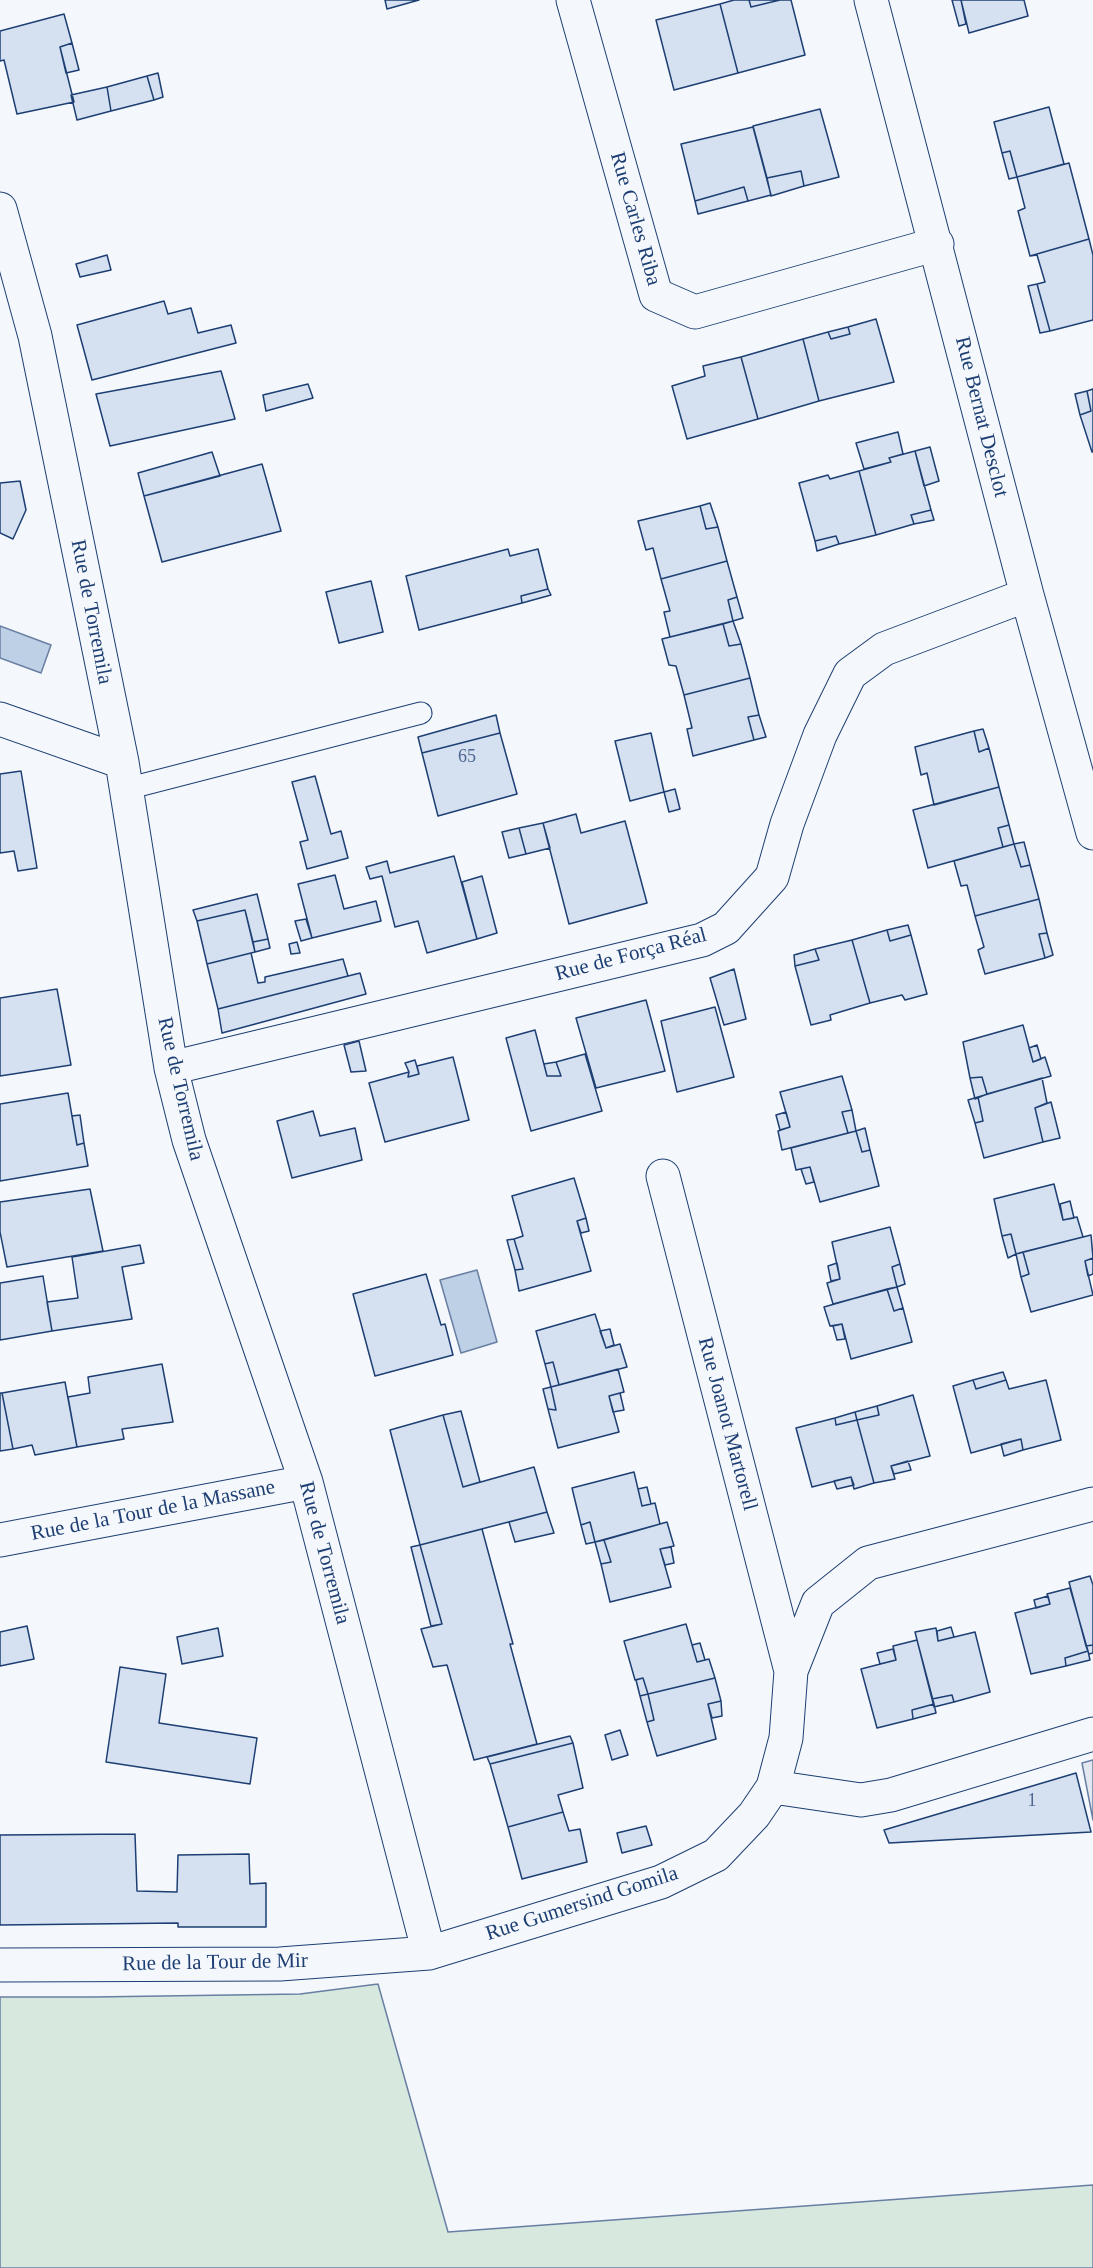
<!DOCTYPE html>
<html>
<head>
<meta charset="utf-8">
<style>
	body { margin:0 }
	canvas { display:block; background:#f4f7fb }
</style>
</head>
<body>
<canvas width="1093" height="2268"></canvas>
<script>
const ctx = document.querySelector('canvas').getContext('2d');
ctx.lineJoin = 'round';
function fill(path, color) {
  ctx.fillStyle = color;
  ctx.fill(path, 'evenodd');
}
function poly(rows) {
  const path = new Path2D();
  for (const r of rows) {
    path.moveTo(r[0], r[1]);
    for (let i = 2; i < r.length; i += 2) path.lineTo(r[i], r[i + 1]);
  }
  return path;
}
function strokePath(path, color, width, dash) {
  ctx.strokeStyle = color;
  ctx.lineWidth = width;
  ctx.lineCap = dash ? 'butt' : 'round';
  ctx.setLineDash(dash || []);
  ctx.stroke(path);
}
function drawText(font, color, halo, rows, align = 'center') {
  ctx.font = font + ' "Times New Roman",serif';
  ctx.lineWidth = 4.5;
  ctx.setLineDash([]);
  ctx.textBaseline = 'middle';
  ctx.strokeStyle = halo;
  ctx.fillStyle = color;
  for (const [text, x, y, turn = 0] of rows) {
    ctx.save();
    ctx.translate(x, y);
    ctx.rotate((+turn || 0) * Math.PI / 180);
    ctx.textAlign = isNaN(turn) ? turn : align;
    if (halo) ctx.strokeText(text, 0, 0);
    ctx.fillText(text, 0, 0);
    ctx.restore();
  }
}
const green = poly([
	[378,1984,448,2232,1093,2185,1093,2268,0,2268,0,1997,93,1997,300,1994,378,1984]
]);
fill(green, '#d7e8df');
strokePath(green, '#687fa3', 1.5);
const parking = poly([
	[1093,1760,1093,1820,1082,1763,1093,1760]
]);
fill(parking, '#e3e8f0');
strokePath(parking, '#687fa3', 1.5);
const water = poly([
	[0,626,51,645,41,673,0,658,0,626],
	[477,1270,497,1342,461,1353,440,1280,477,1270]
]);
fill(water, '#bed0e5');
strokePath(water, '#687fa3', 1.5);
const building = poly([
	[385,0,419,0,387,9,385,0],
	[734,0,749,0,751,7,780,0,791,0,805,55,738,73,720,4,734,0],
	[749,0,780,0,751,7,749,0],
	[952,0,961,0,966,24,959,26,952,0],
	[961,0,1024,0,1028,16,969,33,961,0],
	[720,4,738,73,674,90,656,20,720,4],
	[64,14,72,43,60,47,74,102,17,114,4,60,0,61,0,31,64,14],
	[72,43,79,70,66,73,60,47,72,43],
	[158,73,163,97,154,100,147,76,158,73],
	[147,76,154,100,111,111,107,87,147,76],
	[107,87,111,111,77,120,71,95,107,87],
	[1049,107,1064,164,1017,177,1010,151,1002,153,994,122,1049,107],
	[820,109,839,177,804,186,801,171,767,178,753,126,820,109],
	[753,127,771,195,748,201,744,187,695,201,681,144,753,127],
	[1010,151,1017,177,1009,179,1002,153,1010,151],
	[1069,163,1089,239,1030,256,1018,211,1025,208,1017,177,1069,163],
	[801,171,804,186,771,196,767,178,801,171],
	[744,187,748,201,698,214,695,201,744,187],
	[1089,239,1093,255,1093,320,1050,331,1037,284,1045,282,1037,255,1030,256,1089,239],
	[107,255,111,270,80,277,76,264,107,255],
	[1037,284,1050,331,1040,333,1028,286,1037,284],
	[164,301,168,314,191,308,198,333,231,325,236,343,92,380,77,325,164,301],
	[876,319,894,382,819,401,803,339,828,332,831,339,850,334,848,327,876,319],
	[848,327,850,334,831,339,828,332,848,327],
	[803,339,819,401,758,419,741,357,803,339],
	[741,357,758,419,687,439,672,386,705,376,703,366,741,357],
	[221,371,235,419,110,446,96,394,221,371],
	[308,384,313,398,266,411,263,395,308,384],
	[1093,389,1093,452,1092,452,1080,415,1091,411,1087,391,1093,389],
	[1087,391,1091,411,1080,415,1075,394,1087,391],
	[898,432,903,454,889,458,891,462,864,469,856,443,898,432],
	[930,447,939,481,924,486,915,451,930,447],
	[915,451,931,510,911,515,914,524,876,535,859,471,891,462,889,458,915,451],
	[212,452,220,476,144,496,138,473,212,452],
	[262,464,281,531,162,562,144,496,262,464],
	[859,471,876,535,839,544,836,536,815,541,799,483,828,475,830,479,859,471],
	[20,481,26,510,13,539,0,533,0,483,20,481],
	[710,503,718,527,706,529,700,506,710,503],
	[700,506,706,529,718,527,727,561,661,579,653,548,646,550,638,521,700,506],
	[931,510,934,520,914,524,911,515,931,510],
	[836,536,839,544,817,551,815,541,836,536],
	[508,549,510,556,538,549,548,589,521,596,522,603,419,630,406,576,508,549],
	[727,561,737,597,728,600,733,621,670,637,664,612,670,611,661,579,727,561],
	[371,581,383,632,339,643,326,592,371,581],
	[548,589,551,595,522,603,521,596,548,589],
	[737,597,743,618,733,621,728,600,737,597],
	[733,621,741,644,729,646,723,624,733,621],
	[723,624,729,646,741,644,750,678,684,695,676,666,669,665,662,639,723,624],
	[750,678,759,715,748,717,754,740,693,756,687,729,692,728,684,695,750,678],
	[496,715,500,733,422,753,418,737,496,715],
	[759,715,766,737,754,740,748,717,759,715],
	[983,729,989,748,979,752,974,731,983,729],
	[974,731,979,752,989,748,999,787,934,805,927,773,921,775,915,747,974,731],
	[500,733,517,794,438,816,422,753,500,733],
	[651,733,664,792,630,801,615,741,651,733],
	[21,771,37,868,18,871,14,851,0,853,0,774,21,771],
	[315,776,331,834,341,831,348,858,307,869,300,842,308,840,292,782,315,776],
	[999,787,1009,825,998,828,1003,847,928,868,913,810,999,787],
	[675,789,680,809,669,812,664,792,675,789],
	[576,814,581,833,625,821,647,903,569,924,543,823,576,814],
	[543,823,550,848,526,854,519,828,543,823],
	[1009,825,1014,844,1003,847,998,828,1009,825],
	[519,828,526,854,509,858,502,832,519,828],
	[1024,842,1030,865,1021,867,1014,844,1024,842],
	[1014,844,1021,867,1030,865,1039,899,975,916,967,885,961,886,954,861,1014,844],
	[454,856,477,939,427,953,418,921,395,927,382,876,370,879,366,867,387,861,390,873,454,856],
	[335,875,344,909,376,901,381,921,312,938,298,884,335,875],
	[482,876,497,933,477,939,462,882,482,876],
	[257,894,268,939,253,942,245,910,197,921,193,910,257,894],
	[1039,899,1047,933,1039,934,1045,958,985,974,978,950,984,947,975,916,1039,899],
	[245,910,255,952,207,964,197,921,245,910],
	[306,919,312,938,301,941,295,921,306,919],
	[908,925,911,935,890,941,887,930,908,925],
	[887,930,890,941,911,935,927,994,905,1000,902,995,870,1003,852,940,887,930],
	[1047,933,1053,955,1045,958,1039,934,1047,933],
	[268,939,270,948,255,952,253,942,268,939],
	[852,940,870,1003,830,1015,831,1020,811,1025,795,966,819,960,815,949,852,940],
	[297,942,300,953,291,954,289,944,297,942],
	[815,949,819,960,795,966,794,955,815,949],
	[251,953,258,983,265,982,265,977,343,959,348,976,218,1009,207,964,251,953],
	[734,969,746,1019,724,1025,710,978,734,969],
	[360,973,366,994,222,1033,218,1009,360,973],
	[57,989,71,1065,0,1076,0,998,57,989],
	[646,1000,665,1071,596,1088,576,1018,646,1000],
	[715,1007,734,1077,677,1092,661,1021,715,1007],
	[1023,1025,1033,1062,1045,1057,1051,1076,987,1094,982,1077,970,1078,963,1042,1023,1025],
	[535,1030,547,1076,561,1076,556,1062,585,1054,602,1111,531,1131,506,1038,535,1030],
	[359,1041,366,1071,351,1072,344,1045,359,1041],
	[1037,1045,1041,1059,1033,1062,1029,1048,1037,1045],
	[453,1057,469,1120,385,1142,369,1083,409,1072,408,1077,419,1074,417,1066,453,1057],
	[415,1060,419,1074,408,1077,409,1072,405,1063,415,1060],
	[556,1062,561,1076,547,1076,544,1064,556,1062],
	[842,1076,852,1110,842,1112,848,1133,782,1150,778,1131,790,1127,780,1092,842,1076],
	[982,1077,987,1094,975,1099,970,1078,982,1077],
	[1042,1078,1047,1103,1035,1108,1043,1142,984,1158,975,1123,983,1121,978,1097,1042,1078],
	[68,1093,77,1145,84,1143,88,1166,0,1181,0,1104,68,1093],
	[978,1097,983,1121,975,1123,968,1100,978,1097],
	[1051,1102,1060,1138,1043,1142,1035,1108,1051,1102],
	[852,1110,856,1131,848,1133,842,1112,852,1110],
	[313,1111,320,1136,355,1128,362,1160,292,1178,277,1121,313,1111],
	[786,1112,790,1127,780,1130,776,1115,786,1112],
	[80,1115,84,1143,77,1145,72,1116,80,1115],
	[865,1128,870,1150,862,1152,856,1131,865,1128],
	[856,1131,862,1152,870,1150,879,1186,820,1202,810,1167,796,1170,791,1148,856,1131],
	[810,1167,814,1182,806,1184,801,1169,810,1167],
	[574,1178,586,1218,577,1221,591,1271,519,1291,515,1270,523,1269,514,1239,523,1236,512,1196,574,1178],
	[1054,1184,1063,1220,1077,1217,1083,1237,1016,1254,1011,1234,1002,1236,994,1199,1054,1184],
	[90,1189,103,1251,7,1267,0,1232,0,1202,90,1189],
	[1070,1201,1074,1218,1063,1220,1060,1204,1070,1201],
	[586,1218,589,1231,581,1233,577,1221,586,1218],
	[890,1227,900,1264,892,1267,897,1287,833,1304,827,1283,840,1279,832,1242,890,1227],
	[1011,1234,1016,1254,1008,1258,1002,1236,1011,1234],
	[1091,1235,1093,1258,1085,1261,1093,1295,1031,1312,1021,1277,1029,1274,1023,1252,1091,1235],
	[514,1239,523,1269,515,1270,507,1240,514,1239],
	[140,1245,144,1263,122,1267,132,1319,52,1331,47,1302,78,1298,72,1257,140,1245],
	[1023,1252,1029,1274,1021,1277,1016,1254,1023,1252],
	[1093,1258,1093,1274,1088,1276,1085,1261,1093,1258],
	[837,1263,840,1279,831,1281,828,1266,837,1263],
	[900,1264,905,1284,897,1287,892,1267,900,1264],
	[426,1274,441,1325,445,1324,453,1355,375,1376,353,1294,426,1274],
	[43,1276,52,1331,0,1340,0,1283,43,1276],
	[897,1287,903,1308,894,1311,887,1289,897,1287],
	[887,1289,894,1311,903,1308,912,1342,851,1359,842,1324,830,1326,824,1307,887,1289],
	[595,1314,606,1348,620,1344,627,1367,559,1385,553,1362,545,1364,536,1331,595,1314],
	[842,1324,845,1339,837,1340,833,1326,842,1324],
	[610,1329,614,1345,606,1348,600,1331,610,1329],
	[553,1362,559,1385,551,1387,545,1364,553,1362],
	[162,1364,173,1422,122,1429,124,1439,77,1447,68,1397,90,1393,88,1377,162,1364],
	[618,1369,624,1392,609,1396,619,1432,558,1448,548,1409,556,1410,551,1387,618,1369],
	[1003,1372,1006,1380,976,1389,973,1380,1003,1372],
	[973,1380,976,1389,1006,1380,1009,1389,1046,1380,1061,1440,1023,1450,1021,1439,971,1453,953,1386,973,1380],
	[65,1382,77,1447,35,1455,32,1445,13,1449,2,1393,65,1382],
	[551,1387,556,1410,548,1409,543,1389,551,1387],
	[0,1393,2,1393,13,1449,0,1451,0,1393],
	[620,1393,624,1410,613,1412,609,1396,620,1393],
	[913,1395,930,1456,891,1466,895,1479,874,1483,857,1420,879,1415,877,1406,913,1395],
	[877,1406,879,1415,857,1420,855,1412,877,1406],
	[461,1411,480,1482,463,1487,443,1415,461,1411],
	[855,1412,857,1420,836,1425,835,1418,855,1412],
	[443,1415,463,1487,534,1467,547,1512,420,1545,390,1430,443,1415],
	[835,1418,836,1425,857,1420,874,1483,854,1489,851,1477,812,1487,796,1428,835,1418],
	[1021,1439,1023,1450,1004,1456,1001,1444,1021,1439],
	[908,1461,911,1470,894,1474,891,1466,908,1461],
	[634,1472,642,1506,655,1503,660,1524,595,1542,590,1522,581,1525,572,1488,634,1472],
	[851,1477,854,1485,837,1489,834,1481,851,1477],
	[647,1487,651,1504,642,1506,638,1489,647,1487],
	[547,1512,554,1533,515,1542,509,1522,547,1512],
	[590,1522,595,1542,586,1544,581,1525,590,1522],
	[667,1522,674,1546,660,1549,671,1587,610,1602,601,1564,611,1562,604,1540,667,1522],
	[482,1529,513,1644,510,1644,537,1744,474,1760,447,1665,433,1667,421,1629,442,1624,420,1545,482,1529],
	[604,1540,611,1562,601,1564,595,1542,604,1540],
	[420,1545,442,1624,431,1626,411,1547,420,1545],
	[671,1547,674,1563,665,1565,660,1549,671,1547],
	[1090,1576,1093,1585,1093,1645,1086,1646,1069,1582,1090,1576],
	[1070,1588,1088,1651,1065,1658,1066,1666,1031,1674,1015,1613,1050,1604,1047,1594,1070,1588],
	[1048,1596,1050,1604,1036,1608,1034,1600,1048,1596],
	[686,1624,697,1662,709,1659,715,1678,648,1694,643,1678,635,1680,624,1641,686,1624],
	[27,1626,34,1659,0,1666,0,1632,27,1626],
	[951,1627,954,1637,938,1641,937,1631,951,1627],
	[218,1628,223,1656,182,1664,177,1637,218,1628],
	[936,1628,938,1641,975,1632,990,1692,954,1702,952,1695,932,1699,915,1632,936,1628],
	[917,1640,934,1704,912,1710,913,1719,877,1728,861,1669,896,1660,893,1646,917,1640],
	[700,1643,705,1660,697,1662,692,1645,700,1643],
	[1093,1645,1093,1653,1089,1654,1086,1646,1093,1645],
	[893,1649,896,1660,880,1664,877,1653,893,1649],
	[1088,1651,1090,1660,1066,1666,1065,1658,1088,1651],
	[120,1667,166,1674,159,1723,257,1738,250,1784,106,1762,120,1667],
	[643,1678,648,1694,640,1696,636,1680,643,1678],
	[715,1678,721,1701,708,1704,716,1739,657,1756,647,1722,654,1720,648,1694,715,1678],
	[648,1694,654,1720,647,1722,640,1696,648,1694],
	[952,1695,954,1702,934,1707,932,1699,952,1695],
	[721,1701,722,1716,712,1718,708,1704,721,1701],
	[934,1704,936,1713,913,1719,912,1710,934,1704],
	[620,1730,628,1755,612,1760,605,1735,620,1730],
	[570,1736,573,1743,490,1764,487,1757,570,1736],
	[573,1743,583,1788,558,1795,563,1812,508,1827,490,1764,573,1743],
	[1076,1773,1091,1832,889,1843,884,1830,1076,1773],
	[563,1812,569,1831,580,1829,587,1862,522,1879,508,1827,563,1812],
	[646,1826,652,1845,622,1853,617,1833,646,1826],
	[135,1834,137,1891,177,1892,178,1855,249,1854,250,1884,266,1883,266,1927,178,1927,178,1923,0,1925,0,1835,135,1834]
]);
fill(building, '#d5e0f0');
strokePath(building, '#1d3f73', 1.5);
const lane = poly([
	[126,789,421,713]
]);
const street = poly([
	[573,0,656,295,695,312,937,244],
	[871,0,1027,595,1093,833],
	[0,209,35,336,122,762,171,1068,189,1140,306,1482,429,1953],
	[0,719,122,762],
	[171,1068,702,940,726,928,772,877,787,824,820,735,850,674,884,649,1027,595],
	[663,1176,791,1671],
	[0,1540,306,1482],
	[773,1787,861,1800,891,1795,1093,1734],
	[0,1965,280,1964,429,1953,661,1882,716,1855,754,1815,773,1787,786,1738,791,1671,818,1603,868,1563,1093,1504]
]);
strokePath(lane, '#1d3f73', 23);
strokePath(street, '#1d3f73', 35);
strokePath(lane, '#f4f7fb', 21);
strokePath(street, '#f4f7fb', 33);
drawText('18px', '#4b6792', null, [
	["65",467,757],
	["1",1032,1801]
]);
drawText('21px', '#1d3f73', '#f4f7fb', [
	["Rue Carles Riba",635,219,74],
	["Rue Bernat Desclot",981,417,76],
	["Rue de Torremila",91,612,79],
	["Rue de Força Réal",631,955,-15],
	["Rue de Torremila",180,1089,77],
	["Rue Joanot Martorell",727,1424,75],
	["Rue de la Tour de la Massane",153,1511,-11],
	["Rue de Torremila",324,1553,75],
	["Rue Gumersind Gomila",582,1904,-18],
	["Rue de la Tour de Mir",215,1963,-1]
]);
</script>
</body>
</html>
